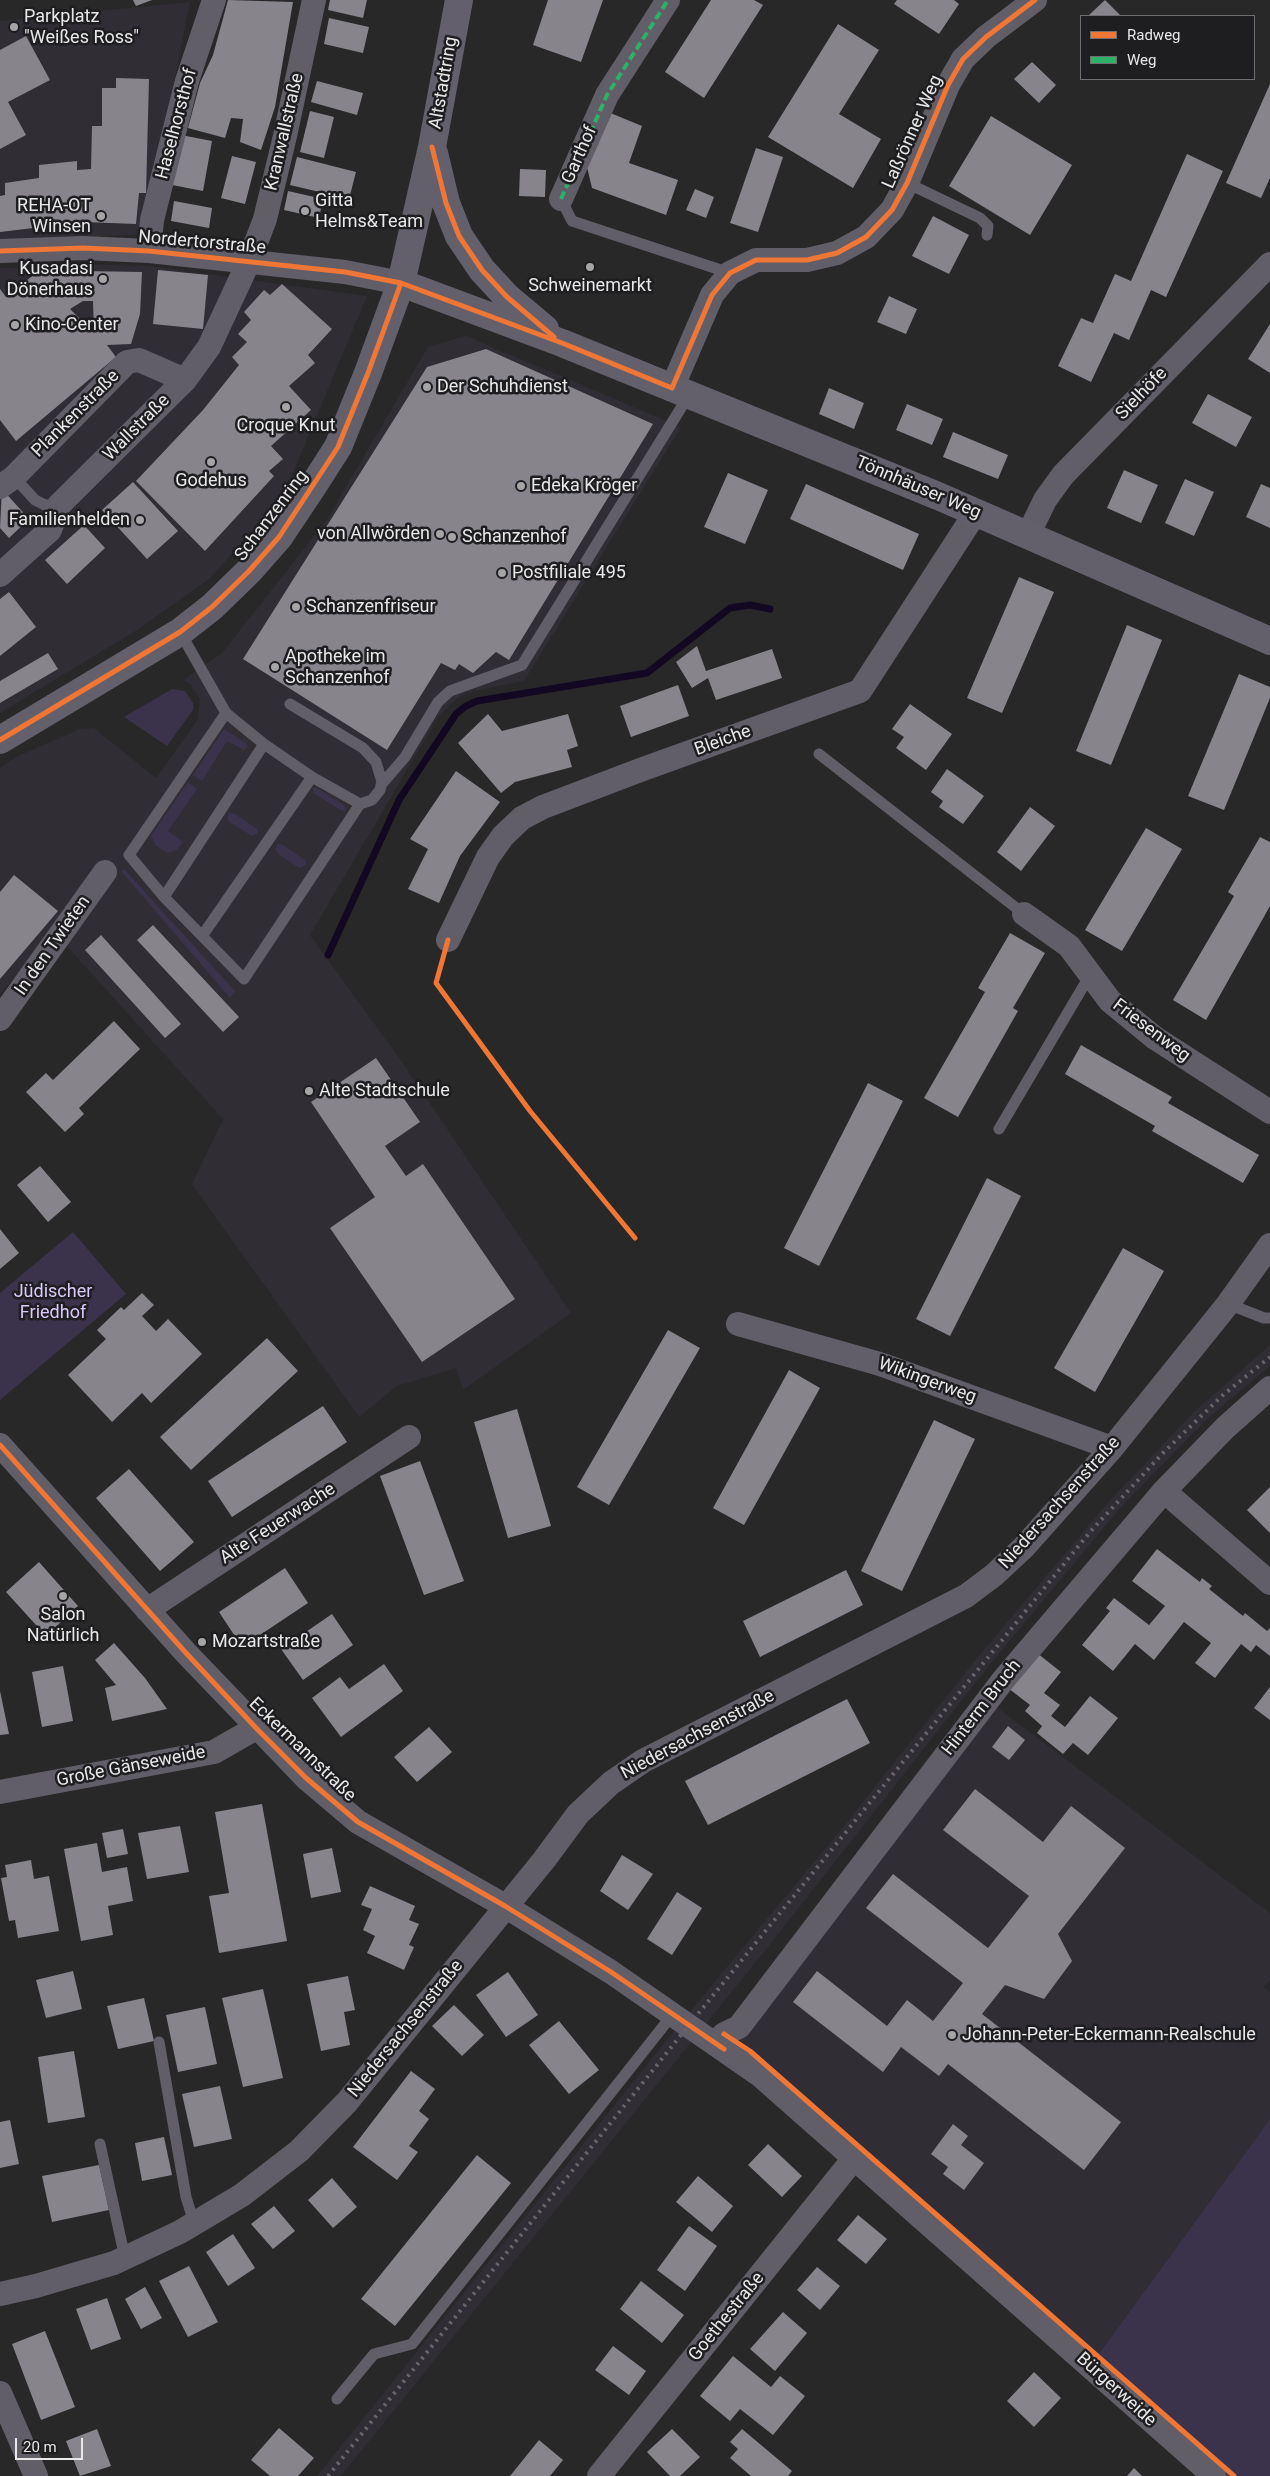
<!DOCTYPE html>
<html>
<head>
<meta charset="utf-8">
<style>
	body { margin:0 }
	#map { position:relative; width:1270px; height:2476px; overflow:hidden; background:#282828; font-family:Roboto,sans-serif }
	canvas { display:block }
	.legend { position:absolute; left:1080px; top:15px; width:175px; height:65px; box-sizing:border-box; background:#1e1d20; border:1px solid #6f6e70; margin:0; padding:6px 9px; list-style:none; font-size:15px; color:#e8e8e9 }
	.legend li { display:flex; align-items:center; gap:10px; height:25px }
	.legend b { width:25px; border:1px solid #6f6e70 }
	.scale { position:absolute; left:15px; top:2438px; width:68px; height:22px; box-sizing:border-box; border:2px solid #e8e8e9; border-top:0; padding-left:6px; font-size:15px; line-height:18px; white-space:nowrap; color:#e8e8e9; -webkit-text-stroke:4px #1e1d20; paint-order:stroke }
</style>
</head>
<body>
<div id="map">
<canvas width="1270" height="2476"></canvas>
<ul class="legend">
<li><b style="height:6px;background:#f07635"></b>Radweg</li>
<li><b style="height:6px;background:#2db169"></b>Weg</li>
</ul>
<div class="scale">20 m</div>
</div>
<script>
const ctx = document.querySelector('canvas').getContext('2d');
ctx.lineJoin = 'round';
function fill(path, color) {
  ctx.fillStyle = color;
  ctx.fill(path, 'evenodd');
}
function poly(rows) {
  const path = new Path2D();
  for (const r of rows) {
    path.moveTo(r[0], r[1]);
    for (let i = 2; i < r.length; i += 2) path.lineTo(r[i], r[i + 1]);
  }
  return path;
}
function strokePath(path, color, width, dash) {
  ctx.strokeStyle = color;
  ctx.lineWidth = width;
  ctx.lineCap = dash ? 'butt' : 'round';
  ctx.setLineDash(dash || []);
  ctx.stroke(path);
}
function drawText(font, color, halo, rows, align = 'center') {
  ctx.font = font + ' Roboto,sans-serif';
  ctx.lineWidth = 5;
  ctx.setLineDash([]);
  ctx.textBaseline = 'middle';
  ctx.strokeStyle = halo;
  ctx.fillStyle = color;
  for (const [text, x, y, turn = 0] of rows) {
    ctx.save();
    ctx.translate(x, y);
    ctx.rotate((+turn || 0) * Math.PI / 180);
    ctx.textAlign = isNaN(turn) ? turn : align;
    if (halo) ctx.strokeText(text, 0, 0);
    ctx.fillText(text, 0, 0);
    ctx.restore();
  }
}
fill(poly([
	[190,2,144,234,0,241,0,21],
	[81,264,148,266,367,296,282,499,209,579,134,632,0,713,0,268,38,268],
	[466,336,681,427,524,681,473,691,457,698,438,717,310,935,402,1062,571,1313,463,1390,456,1368,397,1386,359,1417,192,1184,223,1119,55,933,0,994,0,768,16,757,80,729,94,728,156,778,197,721,200,699,190,684,183,680,222,653,326,521,428,347],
	[1270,1345,1270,1366,1206,1420,1121,1507,987,1668,768,1947,341,2476,317,2476,669,2037,843,1827,977,1658,1111,1499,1196,1410],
	[987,1700,1270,1913,1270,1980,1264,1987,1270,1992,1270,2119,1090,2366,724,2034]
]), '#302d34');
fill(poly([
	[172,689,185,691,193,703,193,710,167,746,124,717],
	[224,729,246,743,248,747,244,750,227,741,202,781,193,775],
	[188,782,197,789,168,831,183,842,177,850,167,853,156,846,151,836],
	[313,788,317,788,345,806,346,810,342,811,313,793],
	[230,813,235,814,257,829,258,833,252,836,229,822,227,817],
	[278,844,283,845,305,860,306,865,299,868,278,854,275,849],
	[124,869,235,991,230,998,121,871],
	[73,1232,126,1294,0,1400,0,1293],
	[1270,2119,1270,2476,1214,2476,1090,2366]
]), '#3b324b');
strokePath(poly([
	[328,955,399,800,456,714,466,706,477,701,647,673,730,608,750,605,770,609]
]), '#130822', 7);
fill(poly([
	[133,0,152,0,136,6],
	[228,0,293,2,275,107,261,150,240,142,243,119,231,118,225,138,188,128,200,83,213,55],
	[330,0,367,0,363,18,328,10],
	[548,0,603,0,581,62,533,45],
	[711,0,754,0,763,5,704,98,665,72],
	[897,0,954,0,959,4,939,34,894,4],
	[1105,0,1121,16,1088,16],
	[329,18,369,27,363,53,324,44],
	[838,24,879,50,839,114,881,139,853,188,768,137],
	[26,36,50,80,8,102,26,135,0,149,0,50],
	[1032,62,1056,85,1039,103,1014,79],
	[116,78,149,79,146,193,139,193,136,224,84,222,0,232,0,196,5,195,5,183,39,178,39,165,77,161,77,170,91,169,92,126,102,126,102,88,116,88],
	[317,81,363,93,357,115,311,102],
	[1270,84,1270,178,1261,198,1226,183],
	[310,111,334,117,324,158,300,152],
	[608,112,642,126,629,163,678,180,666,215,592,188,587,167],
	[991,116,1072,165,1030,235,949,186],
	[181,135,212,141,203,191,172,185],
	[756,148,783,157,758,232,730,223],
	[1187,154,1223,171,1166,297,1151,290,1129,340,1114,333,1091,382,1058,366,1081,318,1093,323,1115,274,1131,281],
	[232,156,256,162,245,204,221,198],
	[297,157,356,172,349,199,290,185],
	[520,169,546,170,545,197,519,196],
	[695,189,714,197,706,218,686,210],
	[288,191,323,199,319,218,284,210],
	[174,201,212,208,209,228,171,221],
	[933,216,969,235,949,274,912,256],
	[158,270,208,275,203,329,153,324],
	[83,271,142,272,140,314,131,344,107,345,116,357,16,441,0,420,0,289,6,297,36,273],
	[83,301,93,301,94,333,70,309],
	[282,284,332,329,308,355,315,363,289,386,311,410,271,446,283,459,269,471,274,476,205,551,136,481,203,410,239,365,232,357,247,342,238,334,251,320,244,312,264,290,270,295],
	[889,296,917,309,906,334,877,322],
	[1270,324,1270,373,1248,359],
	[486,349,653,424,509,660,496,652,473,673,459,664,455,670,441,663,387,750,243,659,427,367],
	[829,388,864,403,854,429,819,414],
	[1208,394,1252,417,1236,447,1192,423],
	[907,404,943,419,932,445,896,430],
	[953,432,1008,455,998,479,943,457],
	[1124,470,1158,485,1141,523,1107,508],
	[728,473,768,490,745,544,704,527],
	[1185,479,1214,492,1194,536,1165,523],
	[133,482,178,531,147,559,102,510],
	[806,484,919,534,903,570,790,519],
	[1261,484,1270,488,1270,528,1246,517],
	[2,489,29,519,9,538,0,528],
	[84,525,105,548,67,584,45,560],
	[1019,577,1054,592,1002,713,967,698],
	[9,592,36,627,0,656,0,599],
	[1127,625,1162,640,1111,765,1076,751],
	[697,646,706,671,772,649,782,678,716,700,708,678,692,688,676,662],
	[48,653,58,669,0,703,0,681],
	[1239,674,1270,687,1270,698,1224,810,1188,796],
	[678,685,689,716,631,737,620,706],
	[910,704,952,734,926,770,896,748,904,737,892,729],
	[488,714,502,731,568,714,578,746,567,750,572,767,515,782,501,793,458,743],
	[947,769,984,796,963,824,939,807,943,801,931,792],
	[456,771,500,802,460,856,439,903,408,889,428,849,410,839],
	[1030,807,1055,826,1021,871,997,852],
	[1146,828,1182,849,1122,951,1085,930],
	[1260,837,1270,842,1270,906,1206,1020,1173,1000,1234,896,1228,892],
	[14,875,58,911,0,979,0,892],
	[153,925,239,1017,223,1032,137,940],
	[1010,933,1045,953,1013,1008,1018,1011,958,1117,924,1098,985,992,978,988],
	[101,935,181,1024,165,1038,85,950],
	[114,1021,140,1049,79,1108,84,1114,65,1132,26,1092,46,1073,53,1080],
	[1081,1045,1172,1097,1168,1103,1259,1155,1243,1183,1152,1131,1155,1126,1065,1074],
	[376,1058,420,1122,385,1146,406,1176,423,1164,515,1299,422,1362,330,1228,375,1197,311,1102],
	[868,1083,903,1101,819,1266,784,1248],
	[40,1166,71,1202,48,1222,17,1185],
	[987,1178,1021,1196,950,1336,916,1319],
	[0,1229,19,1253,0,1269],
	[1123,1248,1164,1271,1095,1392,1054,1368],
	[142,1293,154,1305,142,1316,156,1331,168,1319,202,1354,151,1403,142,1393,112,1422,68,1375,106,1339,97,1330,121,1307,124,1310],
	[668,1330,700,1348,609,1505,577,1487],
	[267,1338,298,1371,191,1470,160,1437],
	[789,1370,820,1388,744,1525,713,1508],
	[323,1406,347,1442,232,1517,208,1481],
	[517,1409,551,1526,508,1538,474,1422],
	[934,1420,975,1439,902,1591,861,1571],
	[420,1461,464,1581,424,1595,380,1476],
	[129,1469,194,1542,160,1571,96,1498],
	[1270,1487,1270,1533,1247,1510],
	[1157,1549,1200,1582,1202,1578,1212,1586,1209,1589,1243,1616,1245,1613,1267,1631,1270,1628,1270,1656,1256,1645,1251,1652,1241,1644,1215,1678,1195,1663,1211,1643,1184,1622,1154,1660,1135,1644,1113,1671,1082,1645,1110,1611,1106,1608,1114,1598,1149,1625,1165,1606,1132,1581],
	[39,1562,78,1606,46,1636,6,1592],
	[285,1568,308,1603,242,1647,219,1612],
	[846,1570,863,1605,760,1657,743,1621],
	[332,1614,353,1645,303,1680,281,1649],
	[114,1643,145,1678,167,1709,112,1721,105,1688,116,1685,95,1660],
	[1037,1653,1061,1672,1044,1693,1060,1705,1051,1716,1065,1727,1090,1696,1118,1718,1088,1755,1073,1743,1063,1754,1037,1733,1042,1726,1025,1711,1030,1705,1008,1688],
	[384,1664,403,1691,341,1737,312,1698,340,1677,349,1689],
	[63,1666,73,1721,42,1727,32,1672],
	[1270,1687,1270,1720,1254,1708],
	[0,1691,9,1734,0,1735],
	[847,1699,870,1743,708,1825,685,1781],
	[1008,1726,1025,1740,1009,1760,992,1747],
	[429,1727,452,1752,417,1782,394,1757],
	[975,1789,1043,1842,1071,1806,1125,1848,1058,1934,1072,1961,1044,1999,1005,1985,982,2014,1121,2122,1084,2170,948,2064,939,2076,901,2047,883,2072,793,2002,817,1971,887,2026,907,2000,933,2021,963,1983,866,1908,893,1874,988,1948,1029,1896,943,1830],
	[262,1804,287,1941,219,1953,209,1896,229,1893,215,1812],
	[180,1826,189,1872,147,1879,138,1833],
	[123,1829,128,1854,107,1858,102,1833],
	[97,1843,102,1872,127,1867,133,1901,108,1906,113,1935,81,1941,64,1849],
	[332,1848,341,1892,311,1898,303,1854],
	[622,1855,653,1874,628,1910,600,1891],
	[31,1860,34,1879,49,1876,59,1931,18,1938,15,1920,9,1921,1,1878,7,1877,5,1865],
	[370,1886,415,1906,409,1920,419,1924,409,1945,414,1947,404,1970,367,1953,375,1936,363,1930,372,1909,361,1905],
	[677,1892,702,1908,672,1955,647,1939],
	[73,1971,82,2009,46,2018,36,1980],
	[508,1972,538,2015,506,2037,476,1995],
	[348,1976,355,2010,344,2012,350,2045,321,2051,307,1984],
	[263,1989,283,2078,243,2087,222,1998],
	[144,1998,154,2041,118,2049,107,2006],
	[454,2005,484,2035,462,2056,432,2026],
	[205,2007,217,2064,178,2072,166,2015],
	[559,2021,599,2070,569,2094,529,2045],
	[74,2051,85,2117,48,2123,38,2057],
	[411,2071,435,2089,419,2111,429,2119,409,2146,418,2152,397,2180,353,2147],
	[220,2086,232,2139,194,2147,182,2094],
	[10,2120,19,2164,0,2168,0,2122],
	[953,2124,968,2136,961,2145,984,2163,964,2190,943,2174,948,2167,931,2154],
	[164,2137,172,2175,142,2181,135,2143],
	[768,2144,802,2176,782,2197,748,2165],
	[477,2155,511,2183,395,2326,361,2299],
	[99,2165,109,2210,52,2222,42,2176],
	[698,2176,733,2206,712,2232,676,2202],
	[332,2178,357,2207,333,2228,308,2200],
	[274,2206,295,2231,273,2249,251,2224],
	[858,2215,887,2239,866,2264,837,2240],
	[689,2226,717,2246,685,2291,657,2270],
	[233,2234,255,2268,228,2286,206,2252],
	[189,2266,218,2322,188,2337,159,2281],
	[817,2267,840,2286,820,2310,797,2290],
	[641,2281,684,2315,662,2343,620,2309],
	[145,2287,162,2318,141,2329,125,2299],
	[107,2298,121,2339,91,2350,76,2309],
	[783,2312,807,2333,775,2371,750,2349],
	[45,2331,75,2407,41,2420,12,2344],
	[613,2346,646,2371,629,2395,595,2370],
	[733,2356,771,2387,780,2376,805,2396,773,2435,740,2409,730,2421,700,2396],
	[1034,2372,1061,2398,1034,2427,1007,2401],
	[279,2428,314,2458,298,2476,270,2476,251,2460],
	[97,2429,111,2466,80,2476,66,2441],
	[672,2429,700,2457,680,2476,670,2476,647,2452],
	[742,2429,792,2471,788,2476,751,2476,730,2458,738,2449,730,2442],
	[539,2440,563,2460,550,2476,510,2476],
	[1134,2468,1142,2476,1127,2476]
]), '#87848c');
strokePath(poly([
	[907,183,980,218,988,226,987,235],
	[561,199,572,221,730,273],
	[14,477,35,500,45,505,59,505],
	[180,632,226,713,264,744,312,777,360,804,244,979,164,897,129,855,226,713],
	[290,704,363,748,376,762,382,782,380,790,372,800,360,804],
	[819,754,1024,914],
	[381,785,405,757,438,702,450,691,522,665,689,395],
	[164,897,264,744],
	[202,936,312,777],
	[999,1129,1090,975],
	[1228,1304,1264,1318,1270,1318],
	[159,2042,186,2197,194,2223],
	[100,2144,125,2258],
	[337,2399,374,2354,412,2344,673,2014]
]), '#625e68', 11);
strokePath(poly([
	[561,199,607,95,668,0],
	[0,251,83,248,149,251,345,272,401,283],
	[149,251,152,220,187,81,214,0],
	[672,388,712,295,730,273,756,260,807,260,837,253,866,237,892,210,907,183,948,85,963,59,986,37,1035,0],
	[0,487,14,477,127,362,139,360,185,380],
	[1028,535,1045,500,1063,475,1270,264],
	[0,575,50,530,59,505,185,380,209,347,249,261,265,219,285,136,314,0],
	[1024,914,1069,946,1110,1001,1155,1038,1270,1112],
	[448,940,488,857,503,836,522,818,543,807,643,769,860,691,976,512],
	[0,1019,105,872],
	[738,1324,880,1364,1112,1448],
	[0,1445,186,1653,306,1778,358,1822,505,1906,611,1972,761,2076,1214,2476],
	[1164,1491,1270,1583],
	[147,1610,409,1437],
	[0,1792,214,1752,256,1728],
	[724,2049,724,2034,739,2027,1004,1679,1164,1491,1225,1428,1270,1388],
	[0,2294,36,2286,114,2263,180,2232,242,2195,299,2151,347,2102,544,1860,578,1814,611,1783,643,1761,966,1596,994,1575,1024,1547,1112,1448,1228,1304,1270,1245],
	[0,2393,36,2476],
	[599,2476,855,2157]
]), '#625e68', 24);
strokePath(poly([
	[434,153,446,203,459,236,482,270,507,297,545,329],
	[401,283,562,343,938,496,1270,641],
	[0,740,180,632,212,607,249,571,279,537,311,489,338,447,368,373,401,283,432,147,459,0]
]), '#64606b', 28);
strokePath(poly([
	[328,2476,689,2025,1090,1532,1163,1453,1223,1395,1270,1357]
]), '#68656a', 4, [2.5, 5]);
strokePath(poly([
	[561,199,607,95,668,0]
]), '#2db169', 4, [8, 4]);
strokePath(poly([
	[432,147,446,203,459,236,482,270,507,297,554,337],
	[0,251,83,248,149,251,345,272,401,283,562,343,672,388,712,295,730,273,756,260,807,260,837,253,866,237,892,210,907,183,948,85,963,59,986,37,1035,0],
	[0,740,180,632,212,607,249,571,279,537,338,447,368,373,401,283],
	[448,940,436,983,530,1111,635,1238],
	[0,1445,186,1653,256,1728,306,1778,358,1822,505,1906,611,1972,724,2049],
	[724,2034,750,2051,1234,2476]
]), '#f07635', 5);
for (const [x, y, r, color] of [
	[14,27,5,"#a5a5a5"],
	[305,211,5,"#a5a5a5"],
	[101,216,5,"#a5a5a5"],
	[590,267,5,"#a5a5a5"],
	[103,279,5,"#a5a5a5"],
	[15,325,5,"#a5a5a5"],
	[427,387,5,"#a5a5a5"],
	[286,407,5,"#a5a5a5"],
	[211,462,5,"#a5a5a5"],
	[521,486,5,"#a5a5a5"],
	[140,520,5,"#a5a5a5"],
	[440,534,5,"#a5a5a5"],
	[452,537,5,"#a5a5a5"],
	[502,573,5,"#a5a5a5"],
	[296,607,5,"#a5a5a5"],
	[275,667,5,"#a5a5a5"],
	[309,1091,5,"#a5a5a5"],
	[63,1596,5,"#a5a5a5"],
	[202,1642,5,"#a5a5a5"],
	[952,2035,5,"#a5a5a5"]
]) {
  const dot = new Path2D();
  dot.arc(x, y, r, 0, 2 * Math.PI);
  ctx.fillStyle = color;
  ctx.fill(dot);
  strokePath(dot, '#1e1d20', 2);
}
drawText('18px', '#e8e8e9', '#1e1d20', [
	["Parkplatz",24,17],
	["\"Weißes Ross\"",24,38],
	["Gitta",315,201],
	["Helms&Team",315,222],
	["REHA-OT",91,206,"right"],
	["Winsen",91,227,"right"],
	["Kusadasi",93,269,"right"],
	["Dönerhaus",93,290,"right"],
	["Schweinemarkt",590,286,"center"],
	["Kino-Center",25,325],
	["Der Schuhdienst",437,387],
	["Croque Knut",286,426,"center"],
	["Godehus",211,481,"center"],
	["Edeka Kröger",531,486],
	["Familienhelden",130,520,"right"],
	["von Allwörden",430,534,"right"],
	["Schanzenhof",462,537],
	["Postfiliale 495",512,573],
	["Schanzenfriseur",306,607],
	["Apotheke im",285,657],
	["Schanzenhof",285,678],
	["Alte Stadtschule",319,1091],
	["Salon",63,1615,"center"],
	["Natürlich",63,1636,"center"],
	["Mozartstraße",212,1642],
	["Johann-Peter-Eckermann-Realschule",962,2035]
], 'left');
drawText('18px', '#e8e8e9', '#1e1d20', [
	["Altstadtring",444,83,-80],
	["Haselhorsthof",177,124,-75],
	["Kranwallstraße",285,132,-77],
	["Laßrönner Weg",913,132,-66],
	["Garthof",580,155,-66],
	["Nordertorstraße",202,243,5],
	["Sielhöfe",1142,394,-46],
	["Plankenstraße",76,414,-45],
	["Wallstraße",137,428,-45],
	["Tönnhäuser Weg",918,488,23],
	["Schanzenring",272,516,-53],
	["Bleiche",723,741,-20],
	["In den Twieten",53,946,-55],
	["Friesenweg",1151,1031,37],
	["Wikingerweg",927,1381,20],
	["Niedersachsenstraße",1060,1503,-48],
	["Alte Feuerwache",278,1524,-33],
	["Hinterm Bruch",982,1708,-52],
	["Niedersachsenstraße",698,1735,-28],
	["Eckermannstraße",302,1750,44],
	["Große Gänseweide",131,1767,-11],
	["Niedersachsenstraße",406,2029,-51],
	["Goethestraße",727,2317,-51],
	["Bürgerweide",1116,2390,42]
]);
drawText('18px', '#dbc9fc', '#1e1d20', [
	["Jüdischer",53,1292],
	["Friedhof",53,1313]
]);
</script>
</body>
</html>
